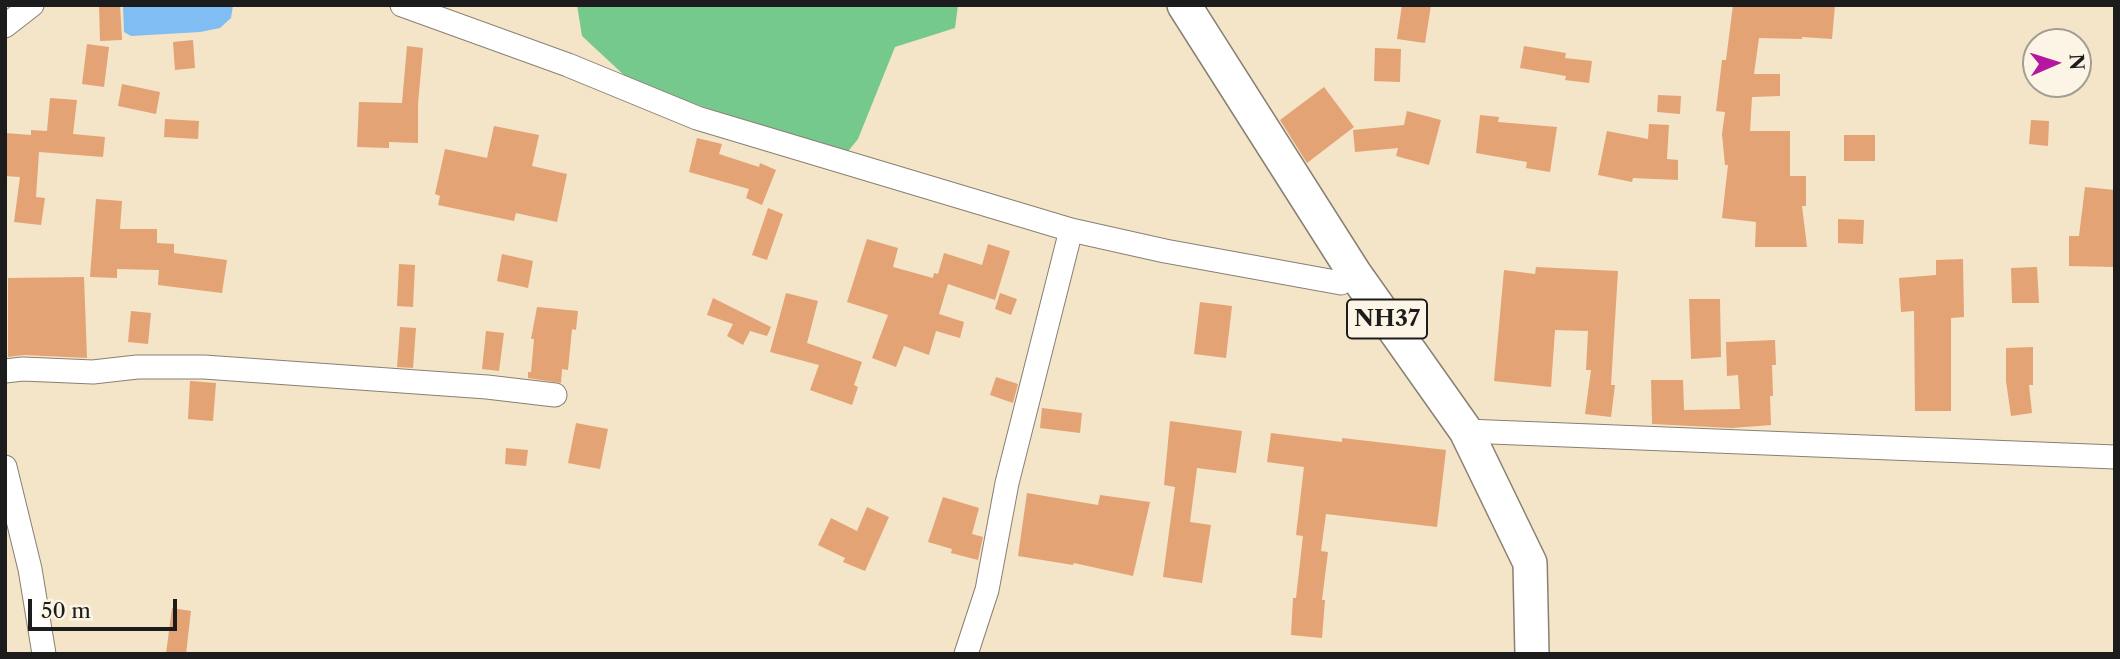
<!DOCTYPE html>
<html>
<head>
<meta charset="utf-8">
<style>
	body { margin:0 }
	#map { position:relative; width:2120px; height:659px; overflow:hidden; background:#f4e4c8; font-family:"Libre Caslon Text",serif }
	canvas { display:block }
	.frame { position:absolute; inset:0; border:7px solid #1c1c1c; pointer-events:none }
	.north { position:absolute; left:2022px; top:28px; width:70px; height:70px; box-sizing:border-box; background:#fcf5e5; border:2px solid #a29e95; border-radius:50%; rotate:87deg; font-size:19px; font-weight:700; line-height:28px; text-align:center; color:#1c1c1c }
	.north::after { content:''; display:block; margin:auto; width:24px; height:32px; background:#b5179e; clip-path:polygon(50% 0,100% 100%,50% 72%,0 100%) }
	.scale { position:absolute; left:28px; top:599px; width:149px; height:32px; box-sizing:border-box; border:4px solid #1c1c1c; border-top:0; padding-left:9px; font-size:21px; line-height:24px; white-space:nowrap; color:#1c1c1c; -webkit-text-stroke:5px #fcf5e5; paint-order:stroke }
</style>
</head>
<body>
<div id="map">
<canvas width="2120" height="659"></canvas>
<div class="frame"></div>
<div class="north">N</div>
<div class="scale">50 m</div>
</div>
<script>
const ctx = document.querySelector('canvas').getContext('2d');
ctx.lineJoin = 'round';
function fill(path, color) {
  ctx.fillStyle = color;
  ctx.fill(path, 'evenodd');
}
function poly(rows) {
  const path = new Path2D();
  for (const r of rows) {
    path.moveTo(r[0], r[1]);
    for (let i = 2; i < r.length; i += 2) path.lineTo(r[i], r[i + 1]);
  }
  return path;
}
function strokePath(path, color, width, dash) {
  ctx.strokeStyle = color;
  ctx.lineWidth = width;
  ctx.lineCap = dash ? 'butt' : 'round';
  ctx.setLineDash(dash || []);
  ctx.stroke(path);
}
function drawText(font, color, halo, rows, align = 'center') {
  ctx.font = font + ' "Libre Caslon Text",serif';
  ctx.lineWidth = 5;
  ctx.setLineDash([]);
  ctx.textBaseline = 'middle';
  ctx.strokeStyle = halo;
  ctx.fillStyle = color;
  for (const [text, x, y, turn = 0] of rows) {
    ctx.save();
    ctx.translate(x, y);
    ctx.rotate((+turn || 0) * Math.PI / 180);
    ctx.textAlign = isNaN(turn) ? turn : align;
    if (halo) ctx.strokeText(text, 0, 0);
    ctx.fillText(text, 0, 0);
    ctx.restore();
  }
}
fill(poly([
	[577,5,958,5,955,28,895,47,858,139,845,155,689,102,625,76,582,36]
]), '#76c98c');
fill(poly([
	[123,5,233,5,231,18,220,28,200,32,131,36,124,32]
]), '#7fbdf3');
fill(poly([
	[99,5,120,5,122,40,100,41],
	[1402,5,1431,5,1425,43,1397,39],
	[1733,5,1835,5,1832,39,1802,37,1802,39,1759,38,1754,74,1780,74,1780,96,1752,97,1750,131,1790,131,1790,176,1806,176,1806,206,1802,206,1807,247,1755,247,1756,222,1722,218,1728,165,1725,165,1722,134,1725,112,1716,111,1722,60,1726,60],
	[193,40,195,68,175,70,173,42],
	[87,44,109,47,104,87,82,84],
	[407,46,423,48,418,104,418,143,389,142,389,148,357,147,359,102,402,103],
	[1524,46,1566,53,1565,58,1592,61,1589,83,1565,80,1566,76,1520,68],
	[1375,48,1401,49,1400,82,1374,81],
	[122,84,160,92,156,114,118,106],
	[1324,87,1354,127,1307,163,1280,120],
	[1658,95,1681,96,1680,114,1657,112],
	[50,98,77,100,73,134,105,137,103,157,39,152,36,197,45,198,41,225,14,222,20,177,5,176,5,133,31,135,31,130,47,131],
	[1407,111,1441,120,1429,165,1396,156,1398,148,1355,152,1353,130,1404,125],
	[1480,115,1499,117,1498,122,1557,127,1550,172,1526,168,1527,162,1476,153],
	[165,119,199,121,198,139,164,137],
	[2031,120,2049,121,2048,146,2029,144],
	[1649,124,1669,125,1667,159,1678,160,1678,180,1633,178,1632,182,1598,175,1607,131,1648,139],
	[494,126,539,135,532,166,567,174,557,222,516,213,514,221,438,205,440,196,435,194,445,149,487,158],
	[1844,135,1875,135,1875,161,1844,161],
	[697,138,722,144,719,154,759,167,760,163,776,170,762,205,746,198,749,189,689,172],
	[2085,187,2115,190,2115,267,2069,266,2069,236,2079,236],
	[96,199,122,201,120,229,157,229,157,243,174,244,174,253,227,260,222,293,158,285,159,270,117,269,117,278,90,277],
	[768,208,783,214,767,260,752,255],
	[1838,219,1864,220,1863,244,1838,243],
	[867,239,898,248,893,267,933,278,934,273,938,274,944,253,982,265,988,244,1010,251,995,300,948,284,939,314,964,322,960,338,936,331,929,355,904,346,896,367,872,358,888,315,847,302],
	[502,254,533,261,528,288,497,281],
	[1963,259,1964,317,1951,318,1951,411,1915,411,1914,311,1901,312,1899,278,1936,275,1936,260],
	[399,264,415,265,413,307,397,306],
	[1536,267,1618,271,1611,385,1615,385,1611,417,1585,414,1591,370,1586,370,1588,331,1555,330,1551,387,1494,381,1504,270,1535,274],
	[2037,267,2039,303,2012,303,2011,268],
	[84,277,87,358,24,355,8,357,8,278],
	[786,293,818,301,807,343,862,362,854,385,858,387,852,405,810,390,819,365,770,352],
	[1000,293,1017,299,1011,315,995,309],
	[713,298,771,327,767,336,750,331,743,345,727,336,733,324,707,315],
	[1689,299,1720,299,1721,357,1691,359],
	[1200,302,1232,306,1226,358,1194,354],
	[537,307,578,311,576,330,572,329,568,370,562,369,561,383,528,378,528,372,531,372,534,339,531,339],
	[131,311,151,313,148,344,128,342],
	[400,327,416,328,413,368,397,367],
	[486,331,504,333,499,371,482,369],
	[1775,340,1776,365,1772,365,1773,396,1770,396,1771,425,1732,428,1652,424,1651,380,1683,380,1684,410,1740,409,1738,375,1727,376,1726,342],
	[2033,347,2033,385,2029,385,2032,413,2011,416,2006,381,2006,348],
	[996,377,1018,384,1013,403,990,395],
	[190,381,216,383,213,421,188,419],
	[1042,408,1082,413,1080,433,1040,428],
	[1170,421,1242,431,1236,473,1197,468,1190,522,1211,525,1202,583,1163,577,1175,487,1164,485],
	[576,423,608,429,600,469,568,463],
	[1271,433,1342,442,1342,438,1446,450,1437,527,1326,514,1321,551,1328,552,1322,600,1325,600,1322,638,1291,635,1293,598,1296,598,1303,536,1296,535,1304,467,1267,462],
	[506,448,528,450,526,466,505,464],
	[1027,493,1098,505,1100,495,1150,502,1133,576,1074,563,1073,565,1018,556],
	[943,497,979,508,972,534,983,537,978,560,951,553,952,549,928,542],
	[867,507,889,517,865,571,843,562,845,558,818,545,831,518,857,531],
	[172,608,191,611,186,654,166,654]
]), '#e3a374');
const minor = poly([
	[402,5,568,65,697,118,1071,230,1165,251,1341,283,1355,274],
	[5,26,32,5],
	[5,371,23,369,93,372,137,367,204,367,487,387,555,395],
	[1466,431,2115,457],
	[5,467,30,569,44,654],
	[966,654,987,590,1007,483,1071,230]
]);
const highway = poly([
	[1184,5,1355,274,1466,431,1530,563,1532,654]
]);
strokePath(minor, '#888072', 25);
strokePath(highway, '#888072', 36);
strokePath(minor, '#fff', 23);
strokePath(highway, '#fff', 33);
for (const [x, y, w] of [
	[1387,319,80]
]) {
  const box = new Path2D();
  box.roundRect(x - w / 2, y - 19.5, w, 39, 5);
  ctx.fillStyle = '#fcf5e5';
  ctx.fill(box);
  strokePath(box, '#1c1c1c', 2);
}
drawText('bold 23px', '#1c1c1c', null, [
	["NH37",1387,319]
]);
</script>
</body>
</html>
